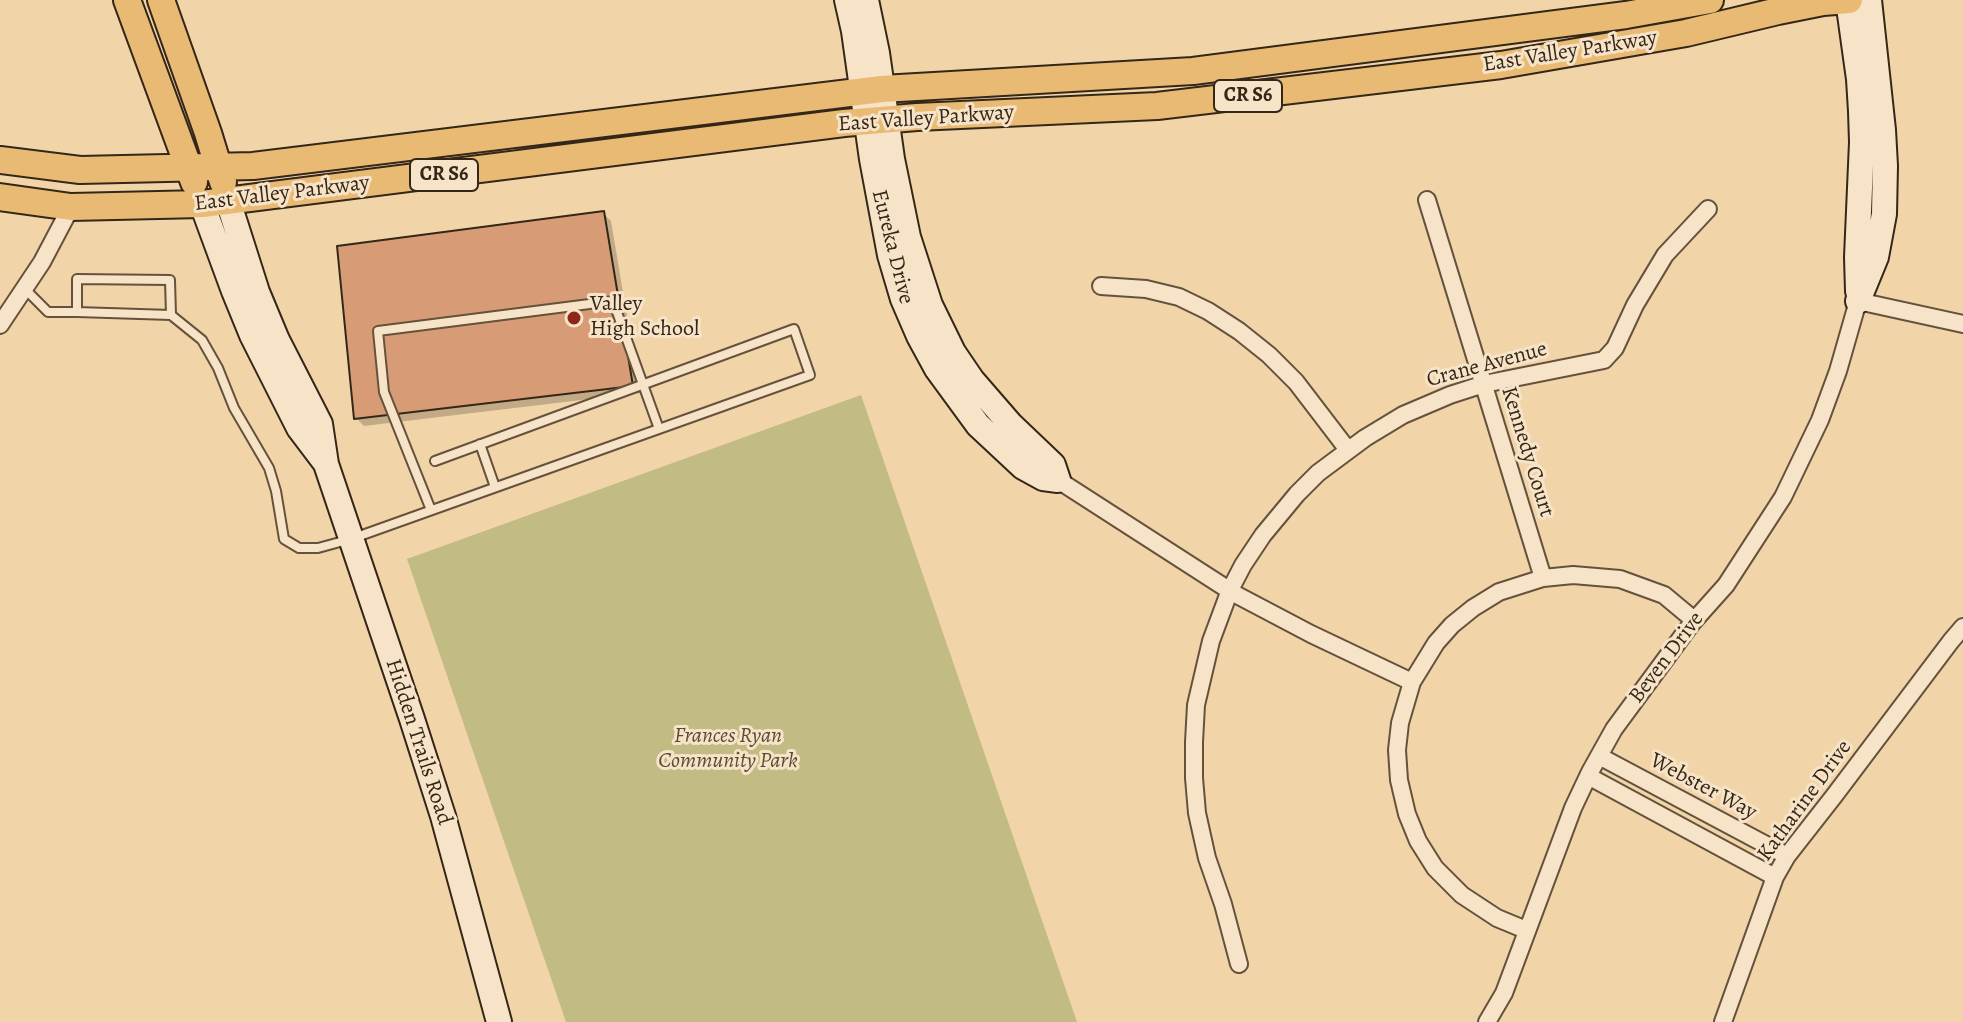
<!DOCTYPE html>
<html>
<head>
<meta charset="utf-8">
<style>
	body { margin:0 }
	canvas { display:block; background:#f2d4a9 }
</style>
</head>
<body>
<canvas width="1963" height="1022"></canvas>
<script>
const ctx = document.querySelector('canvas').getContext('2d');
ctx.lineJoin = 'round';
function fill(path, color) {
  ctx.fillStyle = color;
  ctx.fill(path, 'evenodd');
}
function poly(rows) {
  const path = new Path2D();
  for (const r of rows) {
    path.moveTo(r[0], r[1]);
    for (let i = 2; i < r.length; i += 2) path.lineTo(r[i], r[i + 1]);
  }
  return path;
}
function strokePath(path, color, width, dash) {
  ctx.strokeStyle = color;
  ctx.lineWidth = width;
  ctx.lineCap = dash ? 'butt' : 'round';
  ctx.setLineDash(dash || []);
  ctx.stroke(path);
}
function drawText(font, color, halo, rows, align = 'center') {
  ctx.font = font + ' Alegreya,serif';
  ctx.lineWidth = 6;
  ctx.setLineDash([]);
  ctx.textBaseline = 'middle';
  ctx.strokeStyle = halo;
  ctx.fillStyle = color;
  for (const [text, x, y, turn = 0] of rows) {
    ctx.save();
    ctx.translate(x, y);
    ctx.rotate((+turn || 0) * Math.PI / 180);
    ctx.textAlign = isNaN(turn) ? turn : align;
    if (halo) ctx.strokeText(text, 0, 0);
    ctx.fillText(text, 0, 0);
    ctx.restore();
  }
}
fill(poly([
	[861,395,1077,1022,566,1022,407,559]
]), '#c2bb83');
fill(poly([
	[603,213,611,221,640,393,364,426,356,418]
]), '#0003');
const building = poly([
	[604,211,633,386,354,419,337,246,604,211]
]);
fill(building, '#d79c75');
strokePath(building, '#342718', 2);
const lane = poly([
	[25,289,48,312,77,312,171,315,170,280,77,279,77,312],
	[171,315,202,340,218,368,234,408,269,468,276,491,284,539,299,548,318,548,351,539,810,375,794,329,435,461],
	[480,444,495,487],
	[431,510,384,392,378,331,613,301,659,429]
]);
const street = poly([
	[1427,200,1543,578],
	[1101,286,1146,289,1179,297,1208,311,1239,331,1269,355,1296,382,1348,450],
	[0,325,42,262,71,207],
	[1058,480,1235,594,1311,634,1412,682],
	[1599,756,1787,856],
	[1588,776,1775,877],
	[1526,930,1497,918,1462,895,1435,868,1418,841,1407,814,1399,780,1397,750,1400,723,1412,682,1436,643,1452,625,1473,608,1499,592,1543,578,1573,575,1620,579,1664,595,1694,620],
	[1239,964,1223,904,1207,858,1197,813,1194,778,1194,742,1196,705,1211,641,1230,590,1243,565,1263,535,1297,494,1318,473,1365,438,1403,415,1450,395,1484,384,1604,360,1615,348,1635,305,1665,255,1708,209],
	[1487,1022,1504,993,1573,808,1590,772,1614,729,1692,623,1726,585,1783,497,1820,420,1838,371,1858,301,1963,324],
	[1723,1022,1775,877,1787,856,1834,796,1951,641,1963,627]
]);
const secondary = poly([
	[847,0,854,31,872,159,890,255,903,299,919,336,937,369,978,425,1023,467,1043,478,1058,480,1053,465,1011,425,972,380,953,352,930,305,908,237,892,159,877,53,866,0],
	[1848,0,1859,79,1861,111,1862,142,1857,257,1858,291],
	[228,201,257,292,277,340,320,424,326,464,412,719,443,816,499,1022],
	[202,204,234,291,252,335,299,428,324,461],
	[1858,301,1876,257,1884,214,1885,166,1883,130,1869,0]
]);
const primary = poly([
	[127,0,194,182],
	[161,0,208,133,223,182],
	[0,160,80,170,253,166,882,89,1193,71,1626,15,1710,0],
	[0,197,71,207,202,204,844,123,917,117,1157,106,1501,65,1686,33,1778,11,1823,2,1849,0]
]);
strokePath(lane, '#64523c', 12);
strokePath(street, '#64523c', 20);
strokePath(secondary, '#342718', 28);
strokePath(primary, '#342718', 30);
strokePath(lane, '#f7e3c7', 8);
strokePath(street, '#f7e3c7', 16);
strokePath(secondary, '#f7e3c7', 24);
strokePath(primary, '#e9ba74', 26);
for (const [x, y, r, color] of [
	[574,318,8,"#8f2418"]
]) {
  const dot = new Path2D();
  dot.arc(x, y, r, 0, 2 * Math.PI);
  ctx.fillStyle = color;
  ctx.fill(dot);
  strokePath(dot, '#f7e3c7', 3);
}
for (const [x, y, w] of [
	[1248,96,68],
	[444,175,68]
]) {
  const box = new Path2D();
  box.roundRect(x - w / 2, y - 16, w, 32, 6);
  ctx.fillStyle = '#f7e3c7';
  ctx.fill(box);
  strokePath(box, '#342718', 2);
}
drawText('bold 20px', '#342718', null, [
	["CR S6",1248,96],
	["CR S6",444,175]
]);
drawText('22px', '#342718', '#f7e3c7', [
	["East Valley Parkway",1570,52,-9],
	["East Valley Parkway",926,119,-4],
	["East Valley Parkway",282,194,-7],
	["Eureka Drive",892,247,76],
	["Crane Avenue",1487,365,-15],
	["Kennedy Court",1527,452,73],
	["Beven Drive",1667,658,-53],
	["Hidden Trails Road",418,742,72],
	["Webster Way",1703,787,28],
	["Katharine Drive",1805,801,-54]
]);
drawText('22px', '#342718', '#f7e3c7', [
	["Valley",590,305],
	["High School",590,330]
], 'left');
drawText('italic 22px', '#584c33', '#f7e3c7', [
	["Frances Ryan",728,737],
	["Community Park",728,762]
]);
</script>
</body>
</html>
